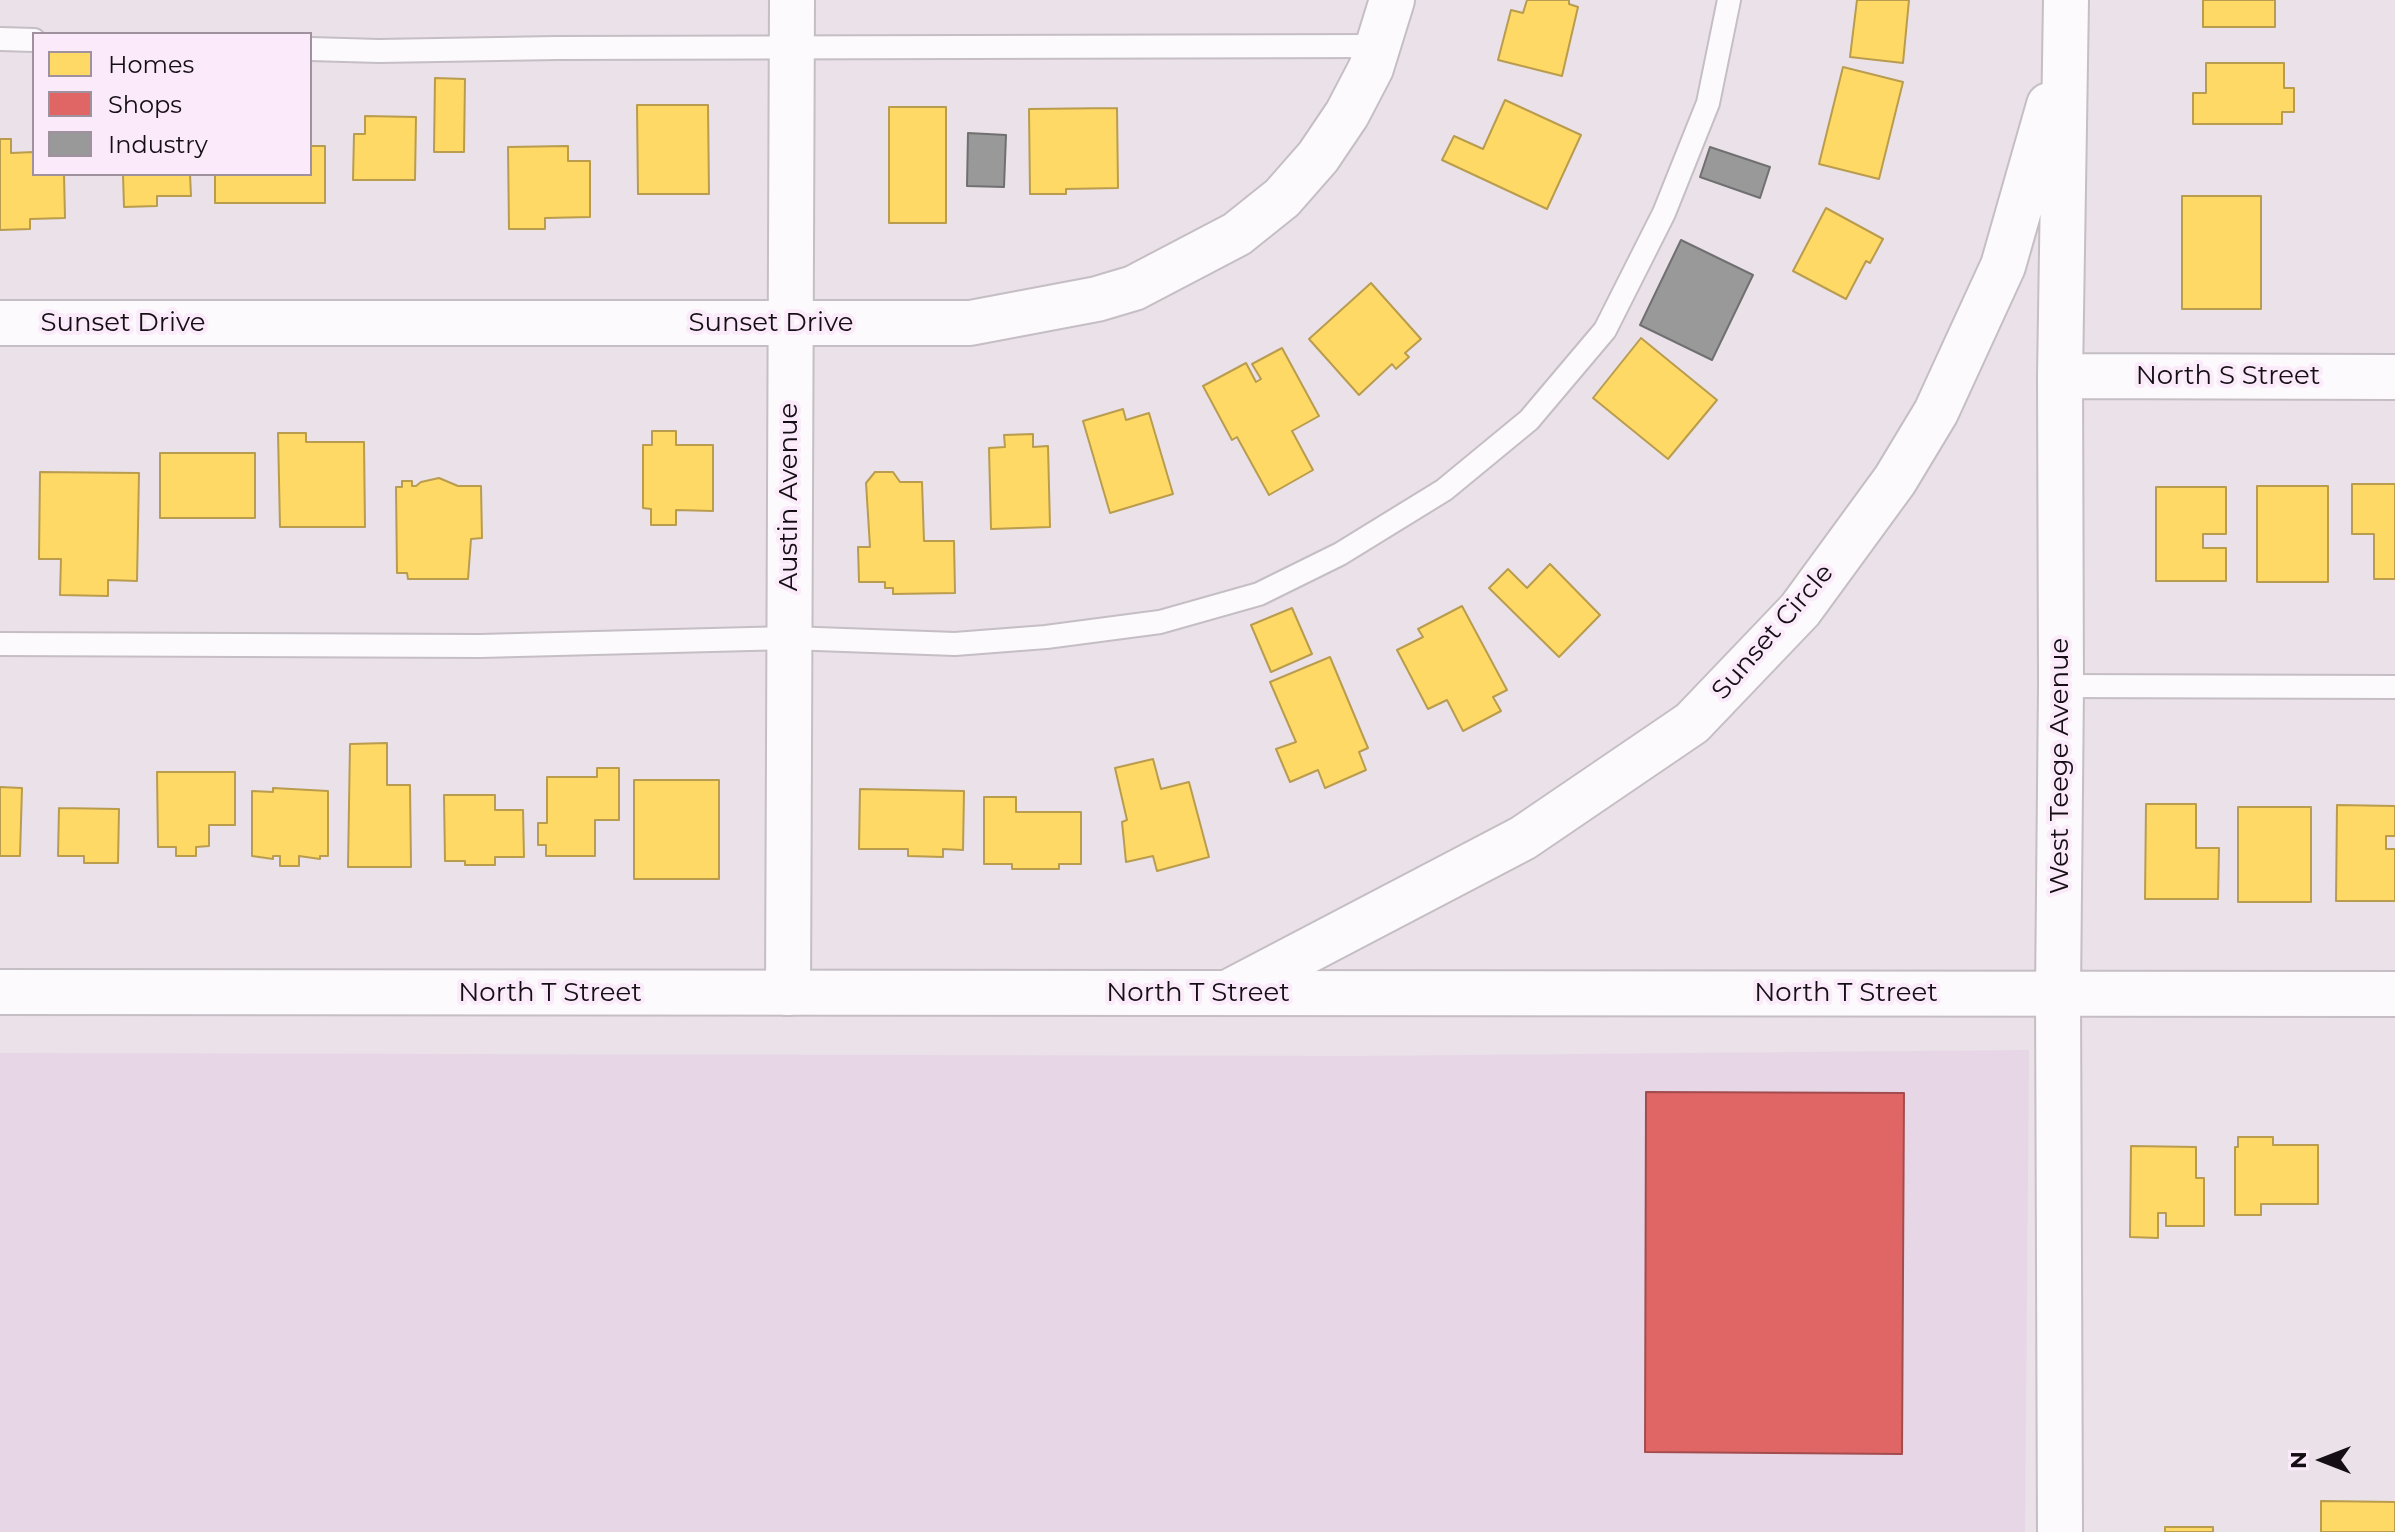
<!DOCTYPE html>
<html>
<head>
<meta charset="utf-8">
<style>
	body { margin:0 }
	#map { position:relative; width:2395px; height:1532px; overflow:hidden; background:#eae1e9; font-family:Montserrat,sans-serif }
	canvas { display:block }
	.legend { position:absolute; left:32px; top:32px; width:280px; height:144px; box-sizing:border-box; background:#fbeafa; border:2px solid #9f929e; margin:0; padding:10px 14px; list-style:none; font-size:24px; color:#150f15 }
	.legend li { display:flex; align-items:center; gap:16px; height:40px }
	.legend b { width:40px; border:2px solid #9f929e }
	.north { position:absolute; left:2283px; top:1420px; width:80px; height:80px; -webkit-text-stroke:6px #fbeafa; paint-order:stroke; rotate:270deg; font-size:22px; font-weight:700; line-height:32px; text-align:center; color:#150f15 }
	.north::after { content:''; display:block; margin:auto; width:28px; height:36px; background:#150f15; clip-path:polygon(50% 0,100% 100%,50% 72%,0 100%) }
</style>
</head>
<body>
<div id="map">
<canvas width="2395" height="1532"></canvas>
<ul class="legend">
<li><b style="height:22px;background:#ffd966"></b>Homes</li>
<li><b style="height:22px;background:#e06666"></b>Shops</li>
<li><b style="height:22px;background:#999"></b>Industry</li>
</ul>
<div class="north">N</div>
</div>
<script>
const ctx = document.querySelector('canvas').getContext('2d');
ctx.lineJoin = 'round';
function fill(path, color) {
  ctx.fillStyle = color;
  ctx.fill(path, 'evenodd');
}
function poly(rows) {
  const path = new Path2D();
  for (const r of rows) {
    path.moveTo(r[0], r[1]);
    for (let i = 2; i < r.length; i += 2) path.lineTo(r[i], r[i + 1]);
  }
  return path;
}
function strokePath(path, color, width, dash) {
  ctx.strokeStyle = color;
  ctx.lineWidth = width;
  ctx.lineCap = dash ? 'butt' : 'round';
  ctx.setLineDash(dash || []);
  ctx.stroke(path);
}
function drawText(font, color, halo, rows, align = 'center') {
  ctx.font = font + ' Montserrat,sans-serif';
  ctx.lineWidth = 8;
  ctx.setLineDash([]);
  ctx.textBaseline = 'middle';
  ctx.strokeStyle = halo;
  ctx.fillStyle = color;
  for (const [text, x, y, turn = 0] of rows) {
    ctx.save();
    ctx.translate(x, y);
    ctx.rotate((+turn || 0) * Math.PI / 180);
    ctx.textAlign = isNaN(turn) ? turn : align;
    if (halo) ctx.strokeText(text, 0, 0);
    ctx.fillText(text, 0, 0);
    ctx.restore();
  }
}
fill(poly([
	[2029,1050,2025,1532,0,1532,0,1053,1356,1056]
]), '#e7d7e6');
const homes = poly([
	[1527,0,1569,0,1569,4,1578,7,1562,76,1498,60,1511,10,1523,13,1527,0],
	[1857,0,1909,0,1903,63,1850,57,1857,0],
	[2203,0,2275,0,2275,27,2203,27,2203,0],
	[2206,63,2284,63,2284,88,2294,88,2294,112,2282,112,2282,124,2193,124,2193,93,2206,93,2206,63],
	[1843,67,1903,82,1879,179,1819,164,1843,67],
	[435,78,465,79,464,152,434,152,435,78],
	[1505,100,1581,135,1547,209,1442,160,1454,136,1483,149,1505,100],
	[637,105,708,105,709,194,638,194,637,105],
	[889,107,946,107,946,223,889,223,889,107],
	[1117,108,1118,188,1066,189,1066,194,1030,194,1029,109,1117,108],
	[365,116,416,117,415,180,353,180,354,134,365,134,365,116],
	[0,139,11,139,11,153,34,152,34,174,64,174,65,218,30,219,30,229,0,230,0,139],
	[310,146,325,146,325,203,215,203,215,174,310,174,310,146],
	[568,146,568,161,590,161,590,217,545,218,545,229,509,229,508,147,568,146],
	[123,174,190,174,191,196,157,196,157,206,124,207,123,174],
	[2182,196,2261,196,2261,309,2182,309,2182,196],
	[1826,208,1883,239,1870,263,1866,261,1846,299,1793,271,1826,208],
	[1371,283,1421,339,1405,353,1409,357,1396,369,1392,364,1359,395,1309,339,1371,283],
	[1641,338,1717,400,1668,459,1593,398,1641,338],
	[1282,348,1319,416,1292,431,1313,470,1269,495,1237,437,1232,440,1203,386,1246,363,1256,382,1261,379,1252,364,1282,348],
	[1123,409,1126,420,1149,413,1173,494,1110,513,1083,421,1123,409],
	[652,431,676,431,676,445,713,445,713,511,676,510,676,525,651,525,651,509,643,508,643,445,652,445,652,431],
	[278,433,306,433,306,442,364,442,365,527,280,527,278,433],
	[1033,434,1033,447,1048,446,1050,527,991,529,989,448,1005,447,1004,435,1033,434],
	[160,453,255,453,255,518,160,518,160,453],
	[40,472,139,473,137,581,108,580,108,596,60,595,61,559,39,559,40,472],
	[875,472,893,472,900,482,922,482,924,541,954,541,955,593,893,594,893,588,885,588,885,582,859,582,858,547,870,547,866,483,875,472],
	[439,478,458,486,481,486,482,538,471,539,468,579,408,579,407,573,397,573,396,487,402,487,402,481,412,481,412,486,416,486,421,482,439,478],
	[2352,484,2395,484,2395,579,2374,579,2374,534,2352,534,2352,484],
	[2257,486,2328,486,2328,582,2257,582,2257,486],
	[2156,487,2226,487,2226,534,2203,534,2203,548,2226,548,2226,581,2156,581,2156,487],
	[1550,564,1600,615,1559,657,1489,588,1508,569,1527,588,1550,564],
	[1462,606,1507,690,1493,697,1501,711,1463,731,1447,700,1428,709,1397,650,1423,637,1418,629,1462,606],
	[1292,608,1312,654,1271,672,1251,625,1292,608],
	[1330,657,1368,748,1359,752,1366,770,1325,788,1318,770,1290,782,1276,749,1296,742,1270,682,1330,657],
	[387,743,387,785,410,785,411,867,348,867,350,744,387,743],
	[1153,759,1161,789,1189,782,1209,857,1157,871,1153,856,1126,862,1122,822,1127,820,1115,768,1153,759],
	[597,768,619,768,619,820,595,820,595,856,546,856,546,845,538,845,538,823,547,823,547,777,597,777,597,768],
	[157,772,235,772,235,825,209,825,209,846,196,847,196,856,176,856,176,847,158,847,157,772],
	[634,780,719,780,719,879,634,879,634,780],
	[0,787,22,788,20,856,0,856,0,787],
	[273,788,328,791,328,856,320,856,320,859,299,856,299,866,280,866,280,856,273,856,273,859,252,856,252,791,273,792,273,788],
	[860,789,964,791,963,850,943,849,943,857,908,856,908,849,859,849,860,789],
	[444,795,495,795,495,810,523,810,524,857,495,857,495,865,465,865,465,861,445,861,444,795],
	[984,797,1016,797,1016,812,1081,812,1081,864,1059,864,1059,869,1012,869,1012,864,984,864,984,797],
	[2146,804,2196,804,2196,848,2219,848,2218,899,2145,899,2146,804],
	[2337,805,2395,806,2395,836,2386,836,2386,849,2395,849,2395,901,2336,901,2337,805],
	[2238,807,2311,807,2311,902,2238,902,2238,807],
	[59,808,119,809,118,863,84,863,84,856,58,856,59,808],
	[2238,1137,2273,1137,2273,1145,2318,1145,2318,1204,2261,1204,2261,1215,2235,1215,2235,1147,2238,1147,2238,1137],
	[2131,1146,2196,1147,2196,1178,2204,1178,2204,1226,2166,1226,2166,1213,2158,1213,2158,1238,2130,1237,2131,1146],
	[2321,1501,2395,1502,2395,1532,2321,1532,2321,1501],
	[2165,1527,2213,1527,2213,1532,2165,1532,2165,1527]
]);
fill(homes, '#ffd966');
strokePath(homes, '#b99c4e', 2);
const shops = poly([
	[1646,1092,1904,1093,1902,1454,1645,1452,1646,1092]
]);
fill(shops, '#e06666');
strokePath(shops, '#a34c4e', 2);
const industry = poly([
	[968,133,1006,135,1004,187,967,186,968,133],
	[1710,147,1770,167,1760,198,1700,177,1710,147],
	[1681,240,1753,275,1712,360,1640,325,1681,240]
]);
fill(industry, '#999');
strokePath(industry, '#717071', 2);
const service = poly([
	[0,39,34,40],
	[310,49,379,51,557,48,1379,46],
	[0,644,480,646,789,638,955,644,1046,637,1160,622,1259,594,1340,554,1444,490,1529,420,1605,330,1664,213,1708,103,1729,0],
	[2061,686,2395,687]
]);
const minor = poly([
	[0,323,970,323,1097,299,1134,288,1237,234,1282,198,1318,157,1347,114,1371,68,1392,0],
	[2060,376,2395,377],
	[788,993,792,0],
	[1227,993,1523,838,1692,723,1800,610,1895,480,1936,412,2003,266,2049,105],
	[2060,1532,2058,993,2061,686,2060,376,2066,0]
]);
const tertiary = poly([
	[0,992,2395,994]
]);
strokePath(service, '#c5bec4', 26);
strokePath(minor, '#c5bec4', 48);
strokePath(tertiary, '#c5bec4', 48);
strokePath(service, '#fcfafc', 22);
strokePath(minor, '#fcfafc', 44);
strokePath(tertiary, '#fcfafc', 44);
drawText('26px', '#150f15', '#fbeafa', [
	["Sunset Drive",123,323],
	["Sunset Drive",771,323],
	["North S Street",2228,376],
	["Austin Avenue",789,497,-90],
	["Sunset Circle",1773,632,-49],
	["West Teege Avenue",2060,766,-90],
	["North T Street",550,993],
	["North T Street",1198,993],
	["North T Street",1846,993]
]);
</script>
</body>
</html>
